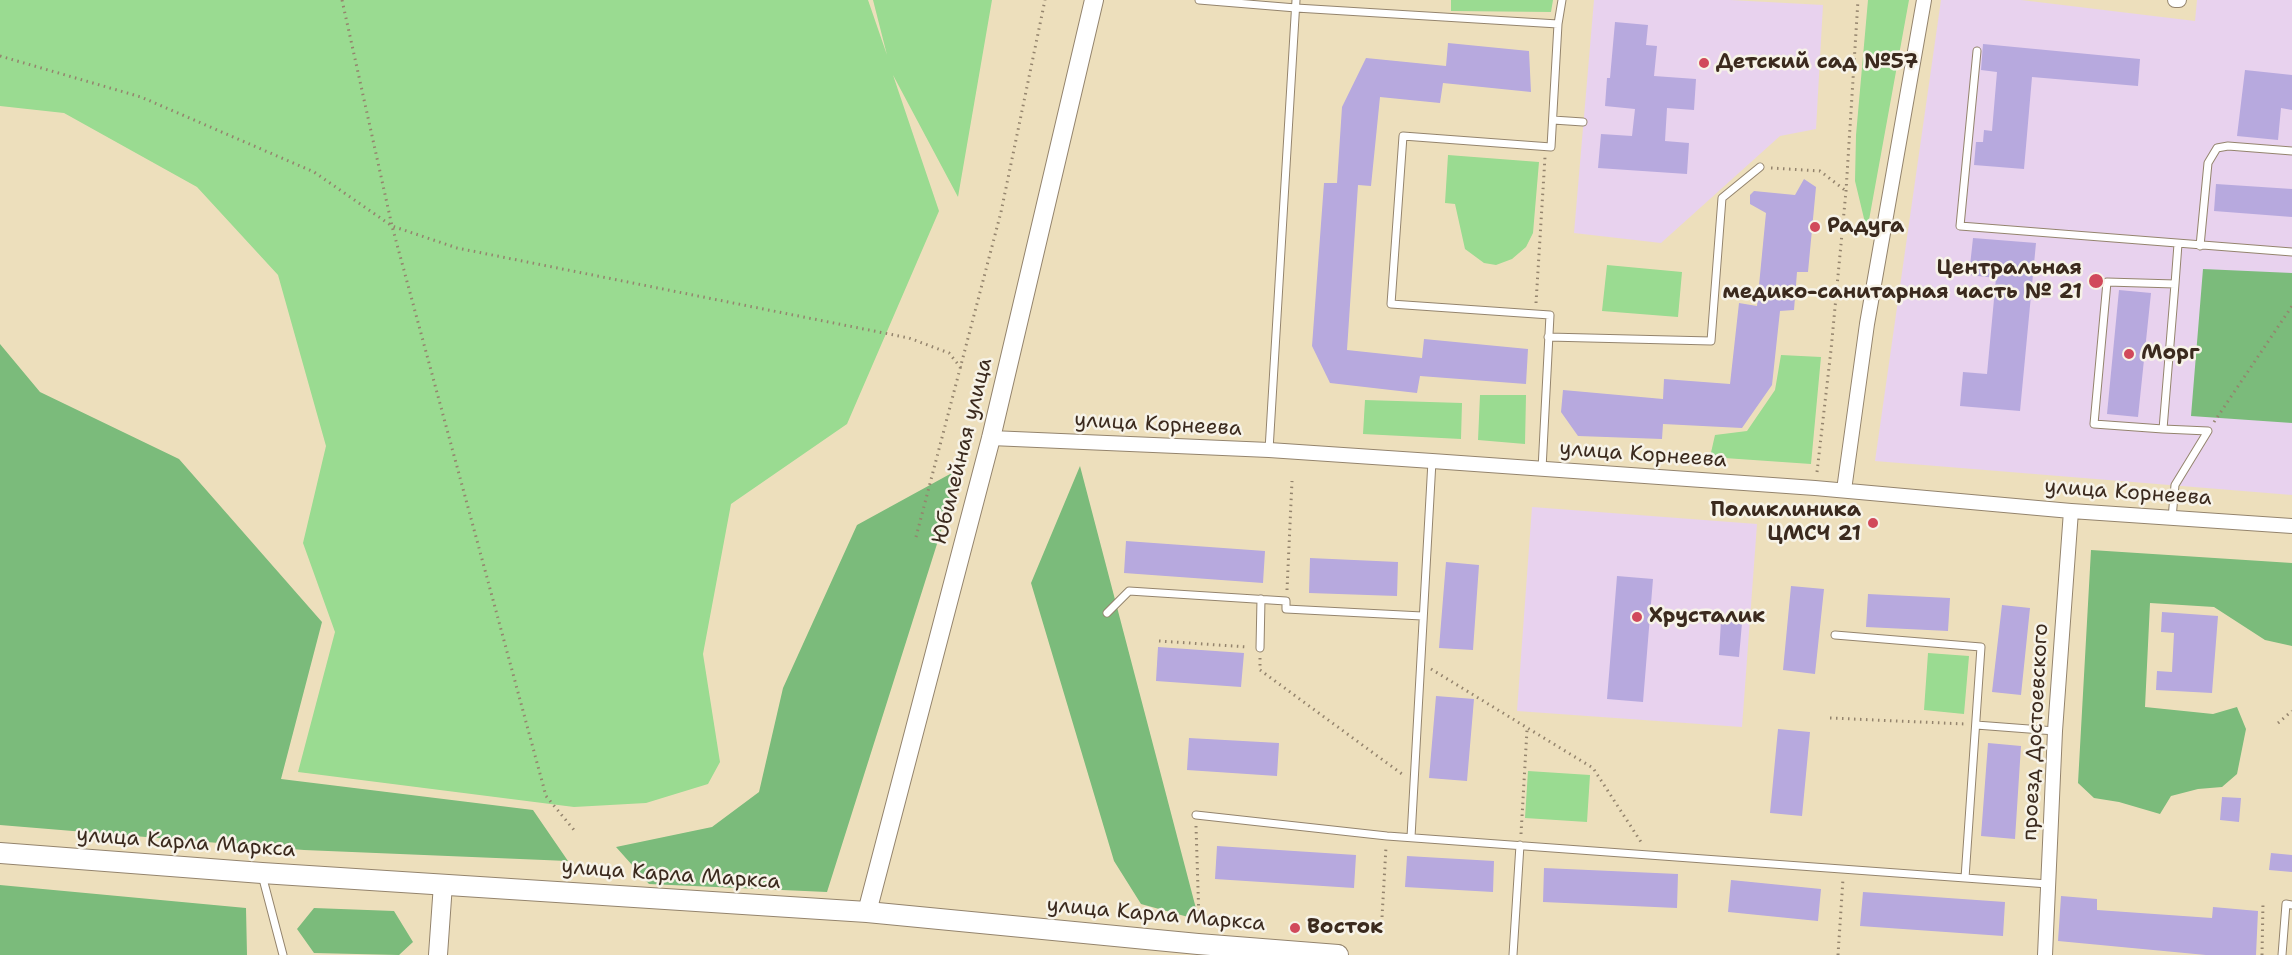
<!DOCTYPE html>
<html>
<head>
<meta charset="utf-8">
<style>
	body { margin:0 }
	canvas { display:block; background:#eddfbc }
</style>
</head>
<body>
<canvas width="2292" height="955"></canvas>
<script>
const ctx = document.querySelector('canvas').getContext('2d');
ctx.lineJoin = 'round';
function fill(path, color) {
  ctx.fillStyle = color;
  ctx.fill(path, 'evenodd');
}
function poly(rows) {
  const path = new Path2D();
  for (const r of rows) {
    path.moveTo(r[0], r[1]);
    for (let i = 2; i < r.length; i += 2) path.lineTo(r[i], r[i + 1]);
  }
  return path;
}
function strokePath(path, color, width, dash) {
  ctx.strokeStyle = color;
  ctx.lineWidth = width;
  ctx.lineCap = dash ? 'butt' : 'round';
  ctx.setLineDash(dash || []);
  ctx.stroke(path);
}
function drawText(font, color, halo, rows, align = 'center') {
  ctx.font = font + ' "Shantell Sans",sans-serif';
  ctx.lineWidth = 5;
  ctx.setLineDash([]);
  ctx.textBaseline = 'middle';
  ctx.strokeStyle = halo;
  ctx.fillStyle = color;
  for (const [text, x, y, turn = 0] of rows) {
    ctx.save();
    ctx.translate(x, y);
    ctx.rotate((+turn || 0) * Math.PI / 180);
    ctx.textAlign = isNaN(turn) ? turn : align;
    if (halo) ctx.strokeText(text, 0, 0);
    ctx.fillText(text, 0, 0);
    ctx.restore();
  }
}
fill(poly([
	[1594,0,1730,0,1823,5,1816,129,1780,136,1661,243,1574,233],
	[1941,0,2021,0,2195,21,2197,0,2292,0,2292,495,1875,461],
	[1532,507,1757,524,1742,727,1517,711]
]), '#e8d2ee');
fill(poly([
	[0,0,868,0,887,55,873,0,992,0,958,197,893,75,939,211,847,424,731,504,703,654,720,762,708,784,646,803,574,807,298,772,335,632,303,543,326,446,278,275,197,187,64,113,0,106],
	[1451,0,1553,0,1551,12,1451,11],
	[1868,0,1909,0,1867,231,1855,181,1856,135],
	[1448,155,1539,162,1533,233,1526,247,1512,259,1496,265,1484,263,1465,249,1455,204,1445,203],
	[1607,265,1682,272,1678,317,1602,311],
	[1781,355,1821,357,1811,464,1710,457,1715,435,1747,431,1775,390],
	[1480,395,1526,395,1525,444,1478,440],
	[1365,400,1462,403,1461,439,1363,434],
	[1928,653,1969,656,1964,714,1924,710],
	[1528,771,1590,775,1587,822,1525,818]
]), '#9adb91');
fill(poly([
	[2203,269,2292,273,2292,423,2191,416],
	[0,344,40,392,179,459,322,622,281,779,533,810,568,861,304,850,0,825],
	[1080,466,1199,920,1141,904,1114,861,1031,583],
	[961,468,827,892,649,884,616,847,712,827,759,792,783,688,857,525],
	[2091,550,2292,563,2292,646,2265,640,2214,607,2150,603,2145,707,2213,714,2237,707,2246,729,2237,774,2222,787,2198,789,2171,796,2160,814,2119,802,2094,798,2078,783],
	[0,885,246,908,247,955,0,955],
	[314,908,394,911,413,942,399,955,314,953,297,929]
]), '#7bbb7b');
fill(poly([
	[1615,22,1648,25,1646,45,1657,46,1654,76,1696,79,1694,110,1667,108,1665,141,1689,143,1687,174,1598,168,1601,134,1632,136,1635,109,1605,106,1607,78,1610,78],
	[1448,43,1529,51,1531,92,1443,83,1440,103,1380,97,1371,186,1358,185,1347,350,1422,358,1424,339,1528,349,1526,384,1420,376,1417,393,1330,383,1312,346,1324,183,1337,183,1342,107,1366,58,1446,66],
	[1983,44,2140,59,2138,86,2032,77,2024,169,1974,165,1976,142,1983,142,1984,130,1992,131,1997,72,1981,70],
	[2245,70,2292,75,2292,110,2281,108,2278,140,2237,136],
	[1804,179,1816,187,1808,272,1797,272,1794,310,1780,311,1772,385,1742,428,1663,424,1662,439,1578,436,1561,412,1563,390,1663,399,1664,379,1730,384,1739,303,1757,306,1766,213,1750,204,1750,195,1754,191,1795,195],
	[2216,184,2292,189,2292,217,2214,211],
	[1973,238,2036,243,2020,411,1960,406,1963,372,1987,374,1996,278,1969,275],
	[2119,290,2151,293,2138,417,2107,414],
	[1126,541,1265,551,1263,583,1124,573],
	[1310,558,1398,562,1397,596,1309,593],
	[1446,562,1479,565,1473,650,1439,648],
	[1617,576,1653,579,1643,702,1607,699],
	[1791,586,1824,589,1815,674,1783,670],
	[1868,594,1950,598,1948,631,1866,627],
	[2002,605,2030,608,2021,695,1992,692],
	[2162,612,2218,616,2212,693,2156,690,2157,671,2172,672,2174,633,2161,632],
	[1721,621,1742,623,1739,657,1719,655],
	[1158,647,1244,653,1241,687,1156,681],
	[1436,696,1474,699,1467,781,1429,778],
	[1778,729,1810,732,1802,816,1770,813],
	[1189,738,1279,743,1277,776,1187,770],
	[1988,743,2021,746,2015,839,1981,836],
	[2222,797,2241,798,2239,822,2220,820],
	[1217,846,1356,855,1354,888,1215,879],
	[2271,853,2292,855,2292,872,2269,870],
	[1407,856,1494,861,1493,892,1405,887],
	[1544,868,1678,874,1677,908,1543,902],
	[1731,880,1821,889,1818,921,1728,912],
	[1863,892,2005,902,2003,936,1860,926],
	[2061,896,2097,899,2097,910,2212,918,2213,907,2258,911,2256,955,2206,955,2058,941]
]), '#b7a9de');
const service = poly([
	[1199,0,1296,8,1558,24],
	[1977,51,1960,226,2292,252],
	[1553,120,1583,122],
	[2200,246,2208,163,2217,148,2228,146,2292,151],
	[2175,284,2178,244],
	[1548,337,1711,341,1722,198,1760,167],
	[2163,429,2175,284,2107,282,2094,424,2163,429,2208,431,2175,485,2172,518],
	[1269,450,1296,0],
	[1542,469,1550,315,1391,304,1403,136,1551,147,1558,24,1562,0],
	[1107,613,1129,591,1286,601,1286,609,1422,616],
	[1835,635,1981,647,1965,878],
	[1260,648,1261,599],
	[1976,725,2055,731],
	[1196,815,1387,836,2048,884],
	[1411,837,1432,461],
	[262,875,283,955],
	[1513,955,1520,845],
	[2282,955,2286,904,2292,905]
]);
const minor = poly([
	[2175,0,2179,0],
	[991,438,1269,450,1432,461,1815,488,2071,511,2292,526],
	[1844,490,1867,324,1924,0],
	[2045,955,2055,731,2071,511]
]);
const tertiary = poly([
	[867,912,991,438,1094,0],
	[438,955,443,884]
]);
const secondary = poly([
	[0,853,262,873,867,912,1198,944,1338,955]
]);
strokePath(service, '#94846d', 9);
strokePath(minor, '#94846d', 16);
strokePath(tertiary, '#94846d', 20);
strokePath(secondary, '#94846d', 22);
strokePath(poly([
	[342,0,392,226,546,796,574,830],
	[0,56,141,97,314,172,392,226,457,248,909,338,949,353,961,368],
	[1771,168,1820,171,1846,191],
	[1536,303,1545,157],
	[2214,422,2292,306],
	[1817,472,1831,350,1846,191,1858,0],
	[916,537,1001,212,1045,0],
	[1287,590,1292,481],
	[1159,641,1248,647],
	[1260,658,1260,670,1402,774],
	[1431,669,1593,768,1641,842],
	[1830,718,1965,724],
	[2278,723,2292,711],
	[1196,826,1199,920],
	[1521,834,1527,730],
	[1381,935,1386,847],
	[1838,955,1843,879],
	[2262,955,2263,903]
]), '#94846d', 3, [1.5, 4.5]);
strokePath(service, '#fff', 7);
strokePath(minor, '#fff', 14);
strokePath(tertiary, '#fff', 18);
strokePath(secondary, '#fff', 20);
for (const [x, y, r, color] of [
	[1704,63,6,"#d1495b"],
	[1815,227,6,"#d1495b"],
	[2096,281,8,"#d1495b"],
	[2129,354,6,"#d1495b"],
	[1873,523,6,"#d1495b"],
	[1637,617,6,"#d1495b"],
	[1295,928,6,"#d1495b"]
]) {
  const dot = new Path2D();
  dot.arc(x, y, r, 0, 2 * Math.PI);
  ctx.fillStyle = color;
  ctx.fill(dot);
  strokePath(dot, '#f7f3e8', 2);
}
drawText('bold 21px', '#3b2a1e', '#f7f3e8', [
	["Детский сад №57",1716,63],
	["Радуга",1827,227],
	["Центральная",2082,269,"right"],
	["медико-санитарная часть № 21",2082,293,"right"],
	["Морг",2141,354],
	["Поликлиника",1861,511,"right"],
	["ЦМСЧ 21",1861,535,"right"],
	["Хрусталик",1649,617],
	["Восток",1307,928]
], 'left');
drawText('21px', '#3b2a1e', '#f7f3e8', [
	["улица Корнеева",1158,425,3],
	["Юбилейная улица",963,451,-76],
	["улица Корнеева",1643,455,4],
	["улица Корнеева",2128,493,4],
	["проезд Достоевского",2036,732,-87],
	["улица Карла Маркса",186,843,4],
	["улица Карла Маркса",671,875,4],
	["улица Карла Маркса",1156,915,5]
]);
</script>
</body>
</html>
